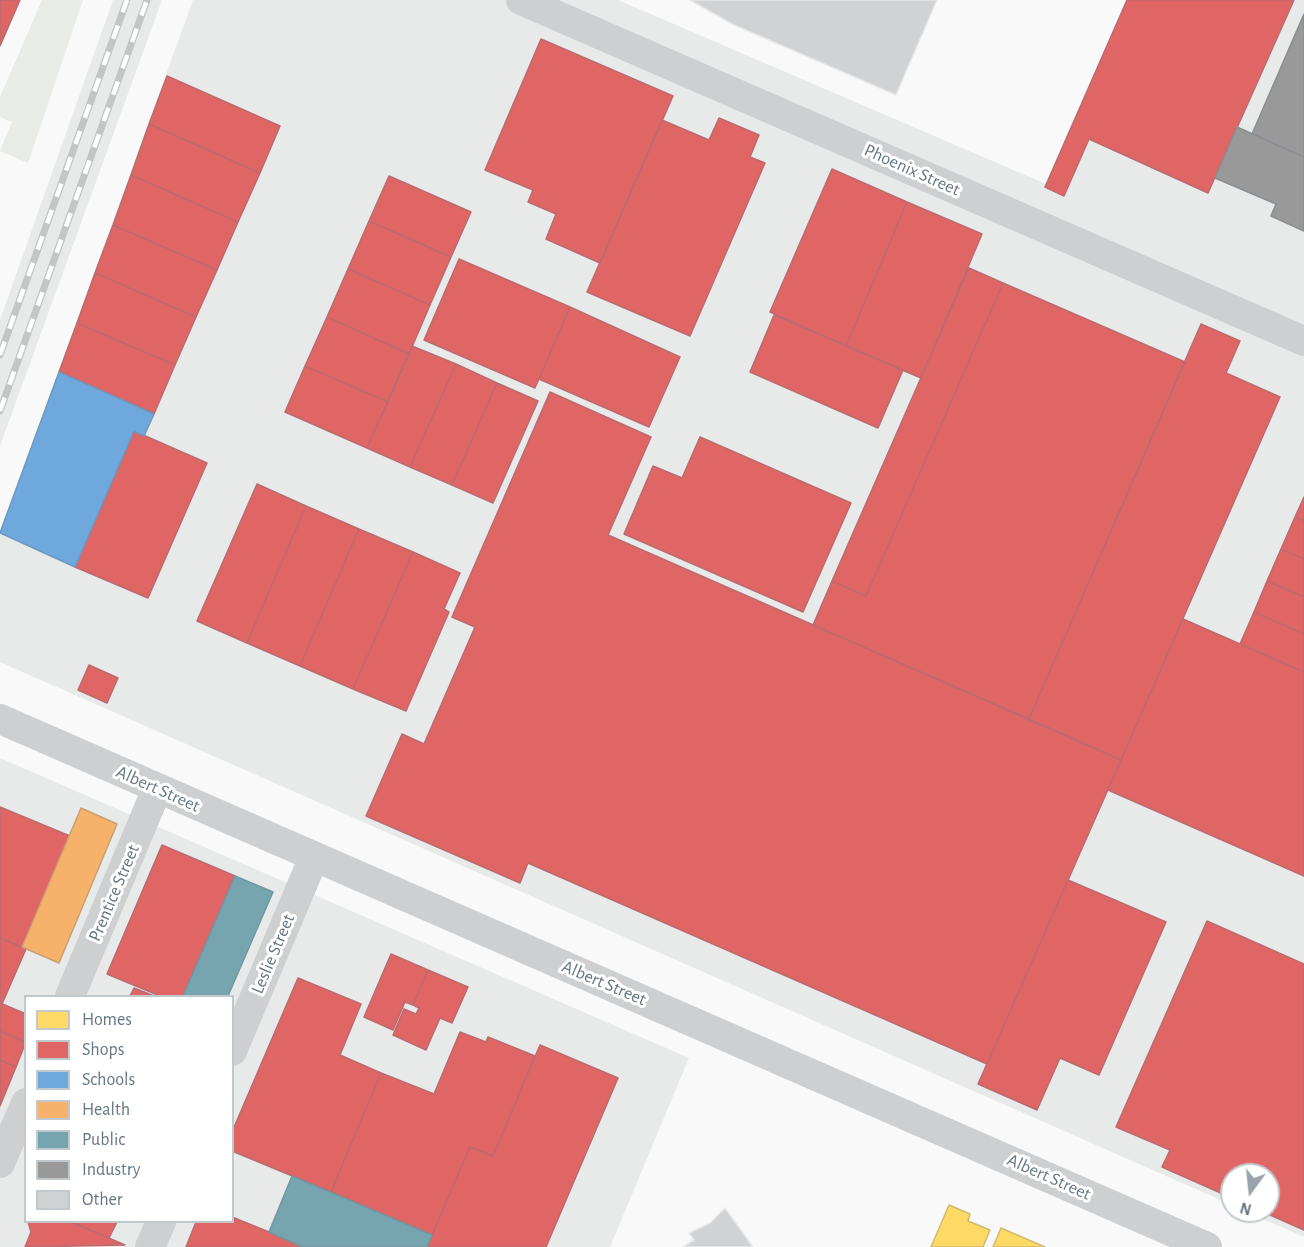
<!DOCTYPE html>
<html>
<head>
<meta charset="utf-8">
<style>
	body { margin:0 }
	#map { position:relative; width:1304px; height:1247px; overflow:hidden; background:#f9f9f9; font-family:"Alegreya Sans",sans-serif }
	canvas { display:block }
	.legend { position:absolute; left:24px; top:995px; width:210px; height:228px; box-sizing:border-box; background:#fff; border:2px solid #c1c8cd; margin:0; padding:8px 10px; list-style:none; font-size:18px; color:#657683 }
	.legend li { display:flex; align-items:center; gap:12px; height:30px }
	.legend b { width:30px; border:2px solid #c1c8cd }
	.north { position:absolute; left:1220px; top:1163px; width:60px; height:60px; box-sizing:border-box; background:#fff; border:2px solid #c1c8cd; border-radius:50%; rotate:195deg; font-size:16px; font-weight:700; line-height:24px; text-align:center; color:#657683 }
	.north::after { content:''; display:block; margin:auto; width:21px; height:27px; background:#99a4ac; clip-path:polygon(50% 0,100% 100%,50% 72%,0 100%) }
</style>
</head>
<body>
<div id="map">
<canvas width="1304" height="1247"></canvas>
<ul class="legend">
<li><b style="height:16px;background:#ffd966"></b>Homes</li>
<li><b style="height:16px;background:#e06666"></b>Shops</li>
<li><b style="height:16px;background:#6fa8dc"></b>Schools</li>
<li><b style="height:16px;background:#f6b26b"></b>Health</li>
<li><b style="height:16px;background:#76a5af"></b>Public</li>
<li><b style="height:16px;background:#999"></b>Industry</li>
<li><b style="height:16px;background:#d0d2d3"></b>Other</li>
</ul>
<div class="north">N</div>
</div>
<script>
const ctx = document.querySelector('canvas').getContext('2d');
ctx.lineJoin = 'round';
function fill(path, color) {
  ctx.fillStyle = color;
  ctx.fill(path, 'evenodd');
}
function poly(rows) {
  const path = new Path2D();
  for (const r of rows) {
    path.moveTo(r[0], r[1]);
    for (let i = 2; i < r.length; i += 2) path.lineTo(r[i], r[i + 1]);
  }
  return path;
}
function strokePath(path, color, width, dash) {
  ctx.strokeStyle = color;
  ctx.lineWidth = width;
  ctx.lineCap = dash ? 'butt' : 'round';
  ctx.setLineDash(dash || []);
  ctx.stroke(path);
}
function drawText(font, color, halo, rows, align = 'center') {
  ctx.font = font + ' "Alegreya Sans",sans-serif';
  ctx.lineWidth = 6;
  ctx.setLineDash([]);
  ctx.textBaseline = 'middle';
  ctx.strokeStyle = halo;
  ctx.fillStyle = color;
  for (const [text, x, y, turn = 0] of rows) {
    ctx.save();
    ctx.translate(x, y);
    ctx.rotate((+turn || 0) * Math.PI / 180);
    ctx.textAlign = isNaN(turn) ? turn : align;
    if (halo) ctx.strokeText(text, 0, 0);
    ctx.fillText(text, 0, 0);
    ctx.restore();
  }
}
fill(poly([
	[113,0,162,0,0,446,0,320],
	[193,0,618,0,1046,184,1127,0,1304,0,1304,1237,1245,1211,1268,1211,1268,1175,1232,1175,1232,1205,0,662,0,533],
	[0,758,689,1058,610,1247,0,1247],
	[26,996,232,996,232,1222,26,1222]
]), '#e8e9e9');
fill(poly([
	[42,0,83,0,28,163,0,151,12,122,0,117,0,97]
]), '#e8ebe6');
const homes = poly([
	[949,1205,970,1214,968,1221,990,1230,983,1247,931,1247,949,1205],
	[1001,1228,1045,1247,993,1247,1001,1228]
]);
fill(homes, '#ffd966');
strokePath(homes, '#d1bb6f', 1.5);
const shops = poly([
	[0,0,20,0,0,46,0,0],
	[1127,0,1294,0,1208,193,1089,139,1064,196,1045,187,1127,0],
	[541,39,673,96,600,263,546,239,556,214,528,202,533,190,485,170,541,39],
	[167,76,280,126,260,173,149,124,167,76],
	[719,118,759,135,750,157,765,163,690,336,587,292,662,120,709,140,719,118],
	[149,124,260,173,238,222,131,175,149,124],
	[832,169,907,202,846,346,770,312,832,169],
	[131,175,238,222,217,270,113,225,131,175],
	[389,176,471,212,451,257,369,221,389,176],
	[907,202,982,234,921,378,846,346,907,202],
	[369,221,451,257,430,305,348,269,369,221],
	[113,225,217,270,196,317,95,273,113,225],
	[459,259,570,307,535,388,424,340,459,259],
	[969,268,1003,283,866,596,832,581,969,268],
	[348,269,430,305,409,354,327,317,348,269],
	[95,273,196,317,175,365,77,323,95,273],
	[1003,283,1185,362,1029,719,813,625,832,581,866,596,1003,283],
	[570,307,680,357,649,427,539,379,570,307],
	[774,315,903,370,878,428,750,372,774,315],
	[327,317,409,354,388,402,305,366,327,317],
	[77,323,175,365,154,414,59,372,77,323],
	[1201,324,1240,341,1226,373,1280,397,1121,760,1029,719,1201,324],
	[412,346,456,364,410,467,367,448,412,346],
	[456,364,497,383,452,485,410,467,456,364],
	[305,366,388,402,367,448,285,412,305,366],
	[497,383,538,401,493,503,452,485,497,383],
	[550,392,651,437,608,535,1121,760,987,1064,528,863,520,883,366,816,402,734,424,744,475,627,452,617,550,392],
	[134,431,207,463,148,598,75,567,134,431],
	[700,437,851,503,803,612,624,534,653,466,682,478,700,437],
	[257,484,306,506,247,643,197,621,257,484],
	[1304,497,1304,521,1295,517,1304,497],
	[306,506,359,529,300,666,247,643,306,506],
	[1295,517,1304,521,1304,559,1281,549,1295,517],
	[359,529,413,552,353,689,300,666,359,529],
	[1281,549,1304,559,1304,597,1267,581,1281,549],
	[413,552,460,573,444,609,449,612,406,711,353,689,413,552],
	[1267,581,1304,597,1304,634,1254,612,1267,581],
	[1254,612,1304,634,1304,672,1240,644,1254,612],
	[1183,619,1304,672,1304,876,1108,790,1183,619],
	[89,665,118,678,107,703,78,690,89,665],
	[0,807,70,836,22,947,0,938,0,807],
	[162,845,235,876,183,996,160,996,107,974,162,845],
	[1068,880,1166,922,1099,1075,1060,1058,1037,1110,978,1084,1068,880],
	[1207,921,1304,964,1304,1230,1261,1211,1268,1211,1268,1175,1232,1175,1232,1198,1162,1167,1170,1150,1116,1127,1207,921],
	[0,938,26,949,2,1004,0,1003,0,938],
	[391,954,428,970,413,1005,405,1002,393,1030,364,1017,391,954],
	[428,970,468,987,452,1023,440,1018,426,1050,393,1035,404,1009,416,1014,419,1008,413,1005,428,970],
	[298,978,361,1004,340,1055,381,1073,331,1192,232,1151,232,1132,298,978],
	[134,988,154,996,130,996,134,988],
	[0,1003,26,1014,26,1042,0,1031,0,1003],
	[0,1031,26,1042,16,1067,0,1060,0,1031],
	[460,1032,486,1042,488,1037,535,1056,493,1156,470,1147,432,1235,331,1192,381,1073,434,1094,460,1032],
	[540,1045,618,1078,546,1247,427,1247,470,1147,493,1156,540,1045],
	[0,1060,16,1067,0,1106,0,1060],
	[232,1217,269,1232,303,1247,186,1247,196,1222,232,1222,232,1217],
	[28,1222,71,1222,125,1245,25,1247,31,1232,28,1222],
	[71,1222,117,1222,109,1238,71,1222]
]);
fill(shops, '#e06666');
strokePath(shops, '#bb6b6f', 1.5);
const schools = poly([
	[59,372,154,414,144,436,134,431,75,567,0,533,59,372]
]);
fill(schools, '#6fa8dc');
strokePath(schools, '#6c99c1', 1.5);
const health = poly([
	[81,808,117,824,59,963,22,947,81,808]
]);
fill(health, '#f6b26b');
strokePath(health, '#caa072', 1.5);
const public = poly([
	[235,876,273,892,228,996,183,996,235,876],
	[292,1176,432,1235,427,1247,303,1247,269,1232,292,1176]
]);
fill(public, '#76a5af');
strokePath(public, '#7197a2', 1.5);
const industry = poly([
	[1304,14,1304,157,1252,134,1304,14],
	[1237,127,1304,157,1304,231,1271,216,1276,204,1215,178,1237,127]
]);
fill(industry, '#999');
strokePath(industry, '#898e92', 1.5);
const building = poly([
	[690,0,937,0,896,95,732,24,690,0],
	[725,1208,753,1247,683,1247,694,1240,689,1233,710,1223,725,1208]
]);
fill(building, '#d0d2d3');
strokePath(building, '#e8e8e8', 1.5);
strokePath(poly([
	[521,0,1304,341],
	[0,719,1207,1247],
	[70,996,157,789],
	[232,1051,314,857],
	[0,1163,26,1103],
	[150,1247,161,1222]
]), '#cecfd0', 30);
const rail = poly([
	[0,355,127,0],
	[0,411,147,0]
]);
strokePath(rail, '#c3c5c6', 7);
strokePath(rail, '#fff', 4.5, [14]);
drawText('18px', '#657683', '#fff', [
	["Phoenix Street",912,170,24],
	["Albert Street",158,789,24],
	["Prentice Street",114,893,-67],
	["Leslie Street",273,954,-67],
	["Albert Street",604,983,23],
	["Albert Street",1049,1177,24]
]);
</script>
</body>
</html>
